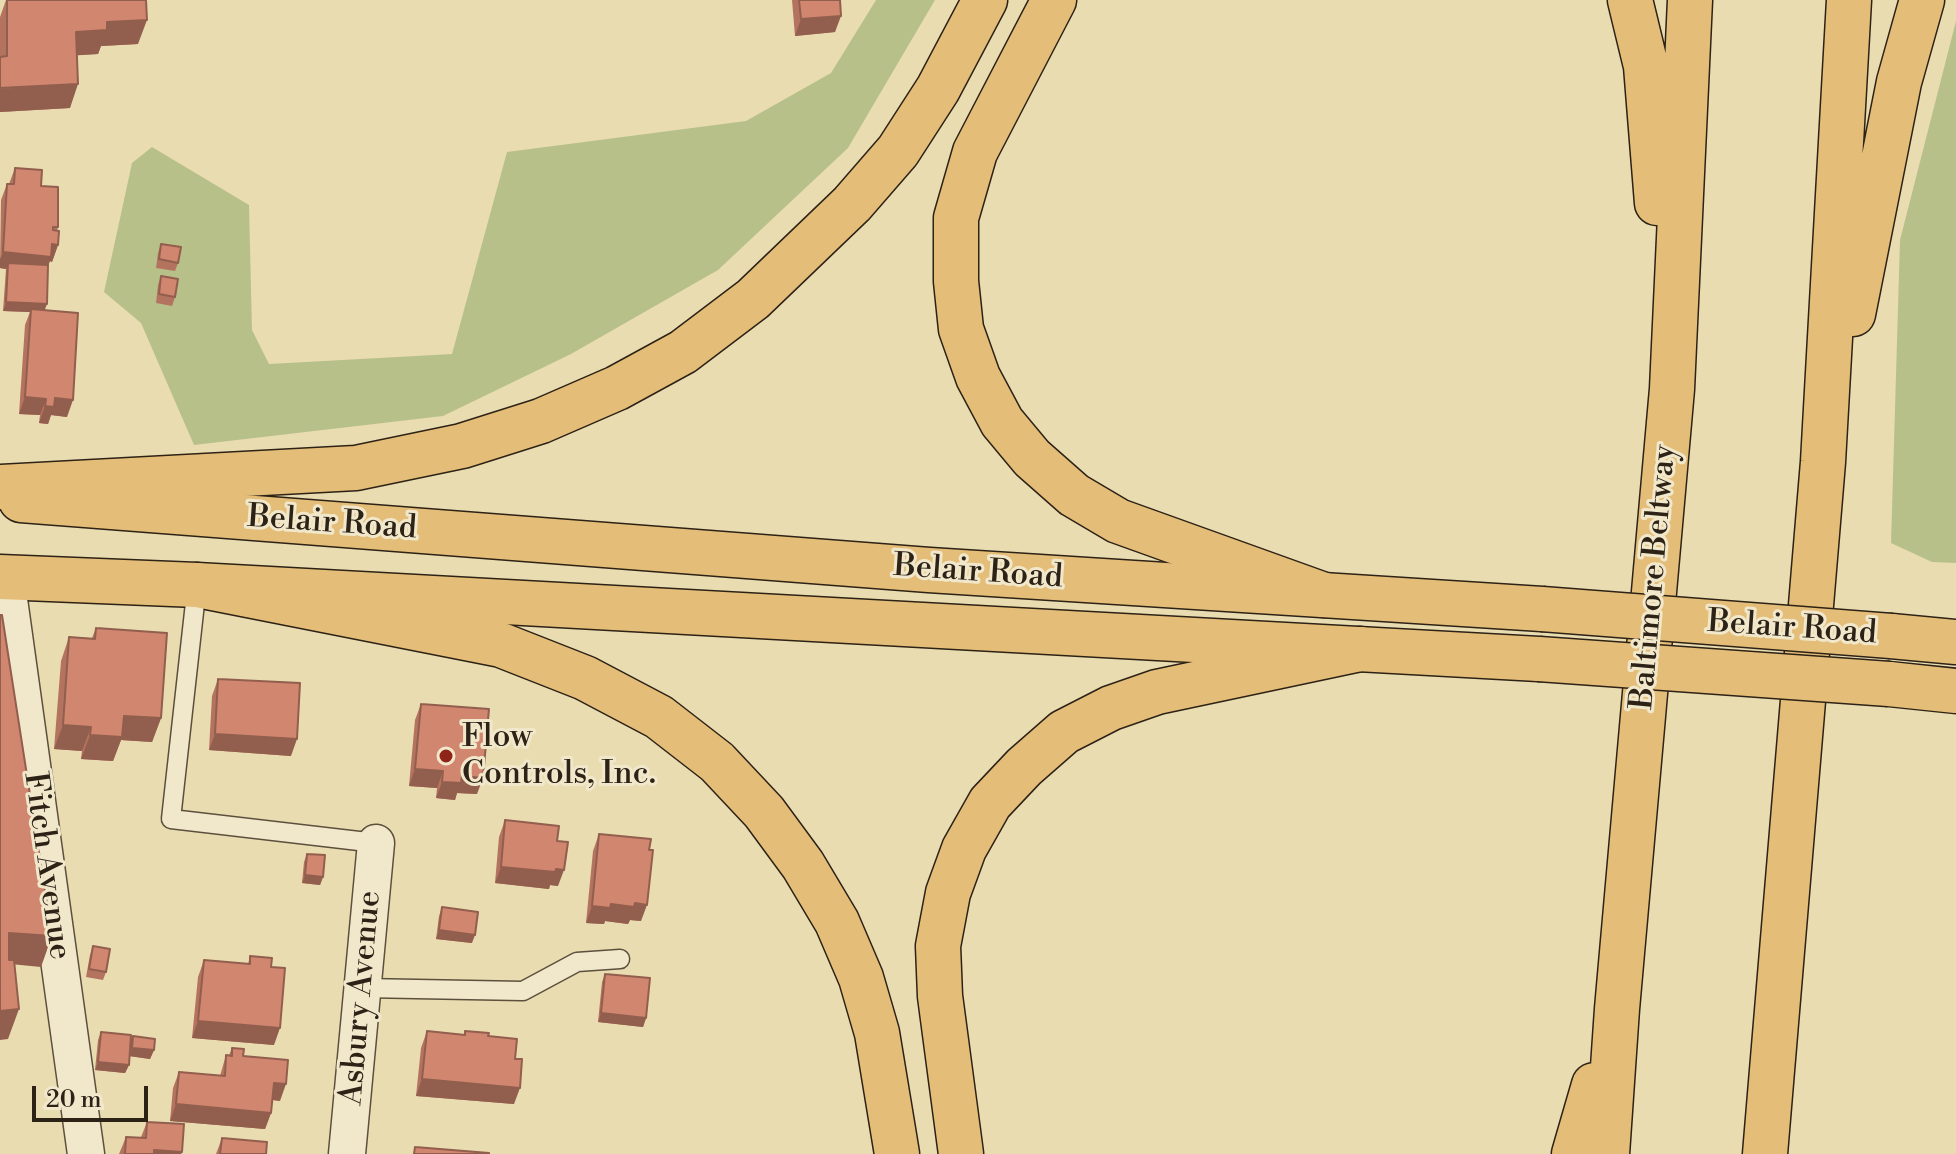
<!DOCTYPE html>
<html>
<head>
<meta charset="utf-8">
<style>
	body { margin:0 }
	#map { position:relative; width:1956px; height:1154px; overflow:hidden; background:#e9dcb1; font-family:"Libre Bodoni",serif }
	canvas { display:block }
	.scale { position:absolute; left:32px; top:1086px; width:116px; height:36px; box-sizing:border-box; border:4px solid #2d2216; border-top:0; padding-left:10px; font-size:24px; line-height:28px; white-space:nowrap; color:#2d2216; -webkit-text-stroke:6px #f1e8cc; paint-order:stroke }
</style>
</head>
<body>
<div id="map">
<canvas width="1956" height="1154"></canvas>
<div class="scale">20 m</div>
</div>
<script>
const ctx = document.querySelector('canvas').getContext('2d');
ctx.lineJoin = 'round';
function fill(path, color) {
  ctx.fillStyle = color;
  ctx.fill(path, 'evenodd');
}
function poly(rows) {
  const path = new Path2D();
  for (const r of rows) {
    path.moveTo(r[0], r[1]);
    for (let i = 2; i < r.length; i += 2) path.lineTo(r[i], r[i + 1]);
  }
  return path;
}
function strokePath(path, color, width, dash) {
  ctx.strokeStyle = color;
  ctx.lineWidth = width;
  ctx.lineCap = dash ? 'butt' : 'round';
  ctx.setLineDash(dash || []);
  ctx.stroke(path);
}
function drawText(font, color, halo, rows, align = 'center') {
  ctx.font = font + ' "Libre Bodoni",serif';
  ctx.lineWidth = 6;
  ctx.setLineDash([]);
  ctx.textBaseline = 'middle';
  ctx.strokeStyle = halo;
  ctx.fillStyle = color;
  for (const [text, x, y, turn = 0] of rows) {
    ctx.save();
    ctx.translate(x, y);
    ctx.rotate((+turn || 0) * Math.PI / 180);
    ctx.textAlign = isNaN(turn) ? turn : align;
    if (halo) ctx.strokeText(text, 0, 0);
    ctx.fillText(text, 0, 0);
    ctx.restore();
  }
}
fill(poly([
	[876,0,935,0,848,148,718,270,571,354,443,416,194,445,141,323,104,292,132,163,152,147,249,205,252,330,269,364,452,354,507,152,746,121,831,73],
	[1956,21,1956,563,1932,562,1891,543,1900,240]
]), '#b8c08a');
const service = poly([
	[197,585,171,819,376,843],
	[363,988,523,991,577,962,620,959]
]);
const minor = poly([
	[6,578,86,1154],
	[347,1154,376,843]
]);
const trunk = poly([
	[21,500,929,570,1542,609],
	[0,577,197,585,1539,659],
	[1891,636,1956,642],
	[1889,684,1956,691]
]);
const motorway = poly([
	[1054,0,975,152,956,218,956,281,961,329,978,377,1002,422,1032,458,1074,495,1118,521,1324,595],
	[1630,0,1646,66,1657,203],
	[1853,314,1899,82,1922,0],
	[0,487,356,468,462,446,541,421,617,388,683,352,753,299,852,204,898,151,938,89,985,0],
	[197,585,501,645,585,678,659,717,717,762,764,812,803,865,837,922,861,978,877,1033,897,1154],
	[961,1154,940,996,938,946,948,893,964,849,990,803,1024,767,1064,732,1111,708,1157,692,1360,649],
	[1574,1154,1594,1085],
	[1607,1154,1617,1009,1672,389,1690,0],
	[1765,1154,1823,462,1849,0]
]);
strokePath(service, '#5c503d', 21);
strokePath(minor, '#5c503d', 39);
strokePath(trunk, '#2d2216', 47);
strokePath(motorway, '#2d2216', 47);
strokePath(service, '#f1e8cc', 18);
strokePath(minor, '#f1e8cc', 36);
strokePath(trunk, '#e4be78', 44);
strokePath(motorway, '#e4be78', 44);
const trunkBridge = poly([
	[1542,609,1891,636],
	[1539,659,1889,684]
]);
strokePath(trunkBridge, '#2d2216', 47, []);
strokePath(trunkBridge, '#e4be78', 44);
fill(poly([
	[6,0,138,44,101,46,98,54,77,55,70,108,0,112,0,17],
	[792,0,840,0,835,32,795,36],
	[15,168,41,186,58,227,57,231,58,245,52,262,50,261,48,265,44,310,67,417,51,415,48,424,39,423,40,415,19,414,25,325,30,312,3,311,6,269,0,268,1,200,7,184,9,184],
	[161,244,178,263,175,271,156,268,158,253],
	[161,276,175,297,172,306,156,303,158,285],
	[96,628,161,718,152,742,121,740,113,761,81,759,82,751,54,749,61,661,69,637,92,638],
	[218,679,291,756,209,750,212,696],
	[421,704,477,794,457,793,455,800,436,798,437,788,409,786,415,720],
	[505,820,557,841,558,886,550,885,549,889,495,883,499,837],
	[599,834,641,921,630,920,628,924,605,921,604,924,586,923,593,851],
	[307,854,323,877,320,885,302,883,304,862],
	[442,907,472,943,436,939,439,916],
	[93,946,106,972,103,980,86,977,90,955],
	[250,956,271,967,274,1045,192,1038,198,977,204,960,248,964],
	[605,974,646,1018,643,1027,598,1022,602,982],
	[427,1031,464,1035,465,1031,488,1036,515,1059,514,1104,416,1096,421,1048],
	[101,1032,130,1044,133,1036,154,1050,150,1059,129,1056,129,1065,125,1073,95,1070,98,1040],
	[232,1048,243,1056,280,1101,272,1100,271,1113,265,1129,170,1121,173,1088,179,1072,220,1076,226,1055,229,1055],
	[147,1122,182,1152,181,1154,119,1154,126,1137,141,1137],
	[222,1138,266,1154,216,1154]
]), '#b4735f');
fill(poly([
	[841,16,835,32,795,36,801,19],
	[147,20,138,44,101,46,98,54,67,56,76,32,107,22],
	[78,84,70,108,0,112,0,89],
	[52,244,58,245,52,262,50,261,45,273,8,263,6,269,0,268,0,259,3,252],
	[6,302,47,304,44,312,31,309,30,312,3,311],
	[25,397,46,399,40,415,19,414],
	[55,398,73,400,67,417,51,415,48,424,39,423,45,406],
	[124,716,161,718,152,742,121,740,113,761,81,759,90,735],
	[63,725,91,727,82,751,54,749],
	[215,734,297,739,291,756,209,750],
	[415,769,443,771,437,788,409,786],
	[462,776,483,778,477,794,457,793,455,800,436,798,442,782],
	[501,867,556,869,564,870,558,886,550,885,549,889,495,883],
	[305,875,323,877,320,885,302,883],
	[635,903,647,905,641,921,630,920,628,924,605,921,604,924,586,923,592,906],
	[439,930,475,935,472,943,436,939],
	[9,933,52,936,41,967,0,963],
	[19,1009,8,1039,0,1040,0,1011],
	[601,1013,646,1018,643,1027,598,1022],
	[198,1021,280,1028,274,1045,192,1038],
	[132,1048,154,1050,150,1059,129,1056],
	[98,1062,129,1065,125,1073,95,1070],
	[422,1079,520,1088,514,1104,416,1096],
	[274,1083,286,1084,280,1101,267,1099],
	[176,1104,271,1113,265,1129,170,1121],
	[154,1150,182,1152,181,1154,153,1154]
]), '#925e4e');
const building = poly([
	[7,0,146,0,147,20,107,22,107,30,76,32,78,84,0,88,0,57,7,56,7,0],
	[799,0,840,0,841,16,801,19,799,0],
	[15,168,42,170,41,186,58,187,58,227,53,227,53,230,59,231,58,245,52,244,51,257,3,252,7,184,14,184,15,168],
	[161,244,181,247,178,263,159,259,161,244],
	[8,263,48,265,47,304,6,302,8,263],
	[161,276,178,279,175,297,159,294,161,276],
	[31,309,78,313,73,400,55,398,54,407,45,406,46,399,25,397,31,309],
	[0,615,2,615,52,936,9,933,9,960,14,960,19,1009,0,1011,0,615],
	[96,628,167,633,161,718,124,716,122,737,90,735,91,727,63,725,69,637,95,639,96,628],
	[218,679,300,683,297,739,215,734,218,679],
	[421,704,489,709,483,778,462,776,461,783,442,782,443,771,415,769,421,704],
	[505,820,559,826,557,841,568,842,564,870,556,869,555,872,501,867,505,820],
	[599,834,651,839,649,850,653,850,647,905,635,903,634,907,611,904,610,908,592,906,599,834],
	[307,854,325,855,323,877,305,875,307,854],
	[442,907,478,912,475,935,439,930,442,907],
	[93,946,110,949,106,972,89,969,93,946],
	[250,956,272,958,271,967,285,968,280,1028,198,1021,204,960,250,964,250,956],
	[605,974,650,978,646,1018,601,1013,605,974],
	[427,1031,465,1035,465,1031,489,1033,488,1036,517,1039,515,1059,522,1059,520,1088,422,1079,427,1031],
	[101,1032,131,1035,129,1065,98,1062,101,1032],
	[133,1036,155,1039,154,1050,132,1048,133,1036],
	[232,1048,244,1049,243,1056,288,1060,286,1084,274,1083,271,1113,176,1104,179,1072,225,1076,226,1055,232,1056,232,1048],
	[147,1122,184,1124,182,1152,154,1150,154,1154,125,1154,126,1137,146,1138,147,1122],
	[222,1138,267,1142,266,1154,220,1154,222,1138],
	[415,1147,489,1153,489,1154,414,1154,415,1147]
]);
fill(building, '#d1866f');
strokePath(building, '#925e4e', 2);
for (const [x, y, r, color] of [
	[446,756,8,"#8f2418"]
]) {
  const dot = new Path2D();
  dot.arc(x, y, r, 0, 2 * Math.PI);
  ctx.fillStyle = color;
  ctx.fill(dot);
  strokePath(dot, '#f1e8cc', 3);
}
drawText('32px', '#2d2216', '#f1e8cc', [
	["Belair Road",332,524,4],
	["Belair Road",978,573,4],
	["Baltimore Beltway",1655,577,-85],
	["Belair Road",1792,629,4],
	["Fitch Avenue",46,866,82],
	["Asbury Avenue",362,998,-85]
]);
drawText('32px', '#2d2216', '#f1e8cc', [
	["Flow",462,738],
	["Controls, Inc.",462,775]
], 'left');
</script>
</body>
</html>
